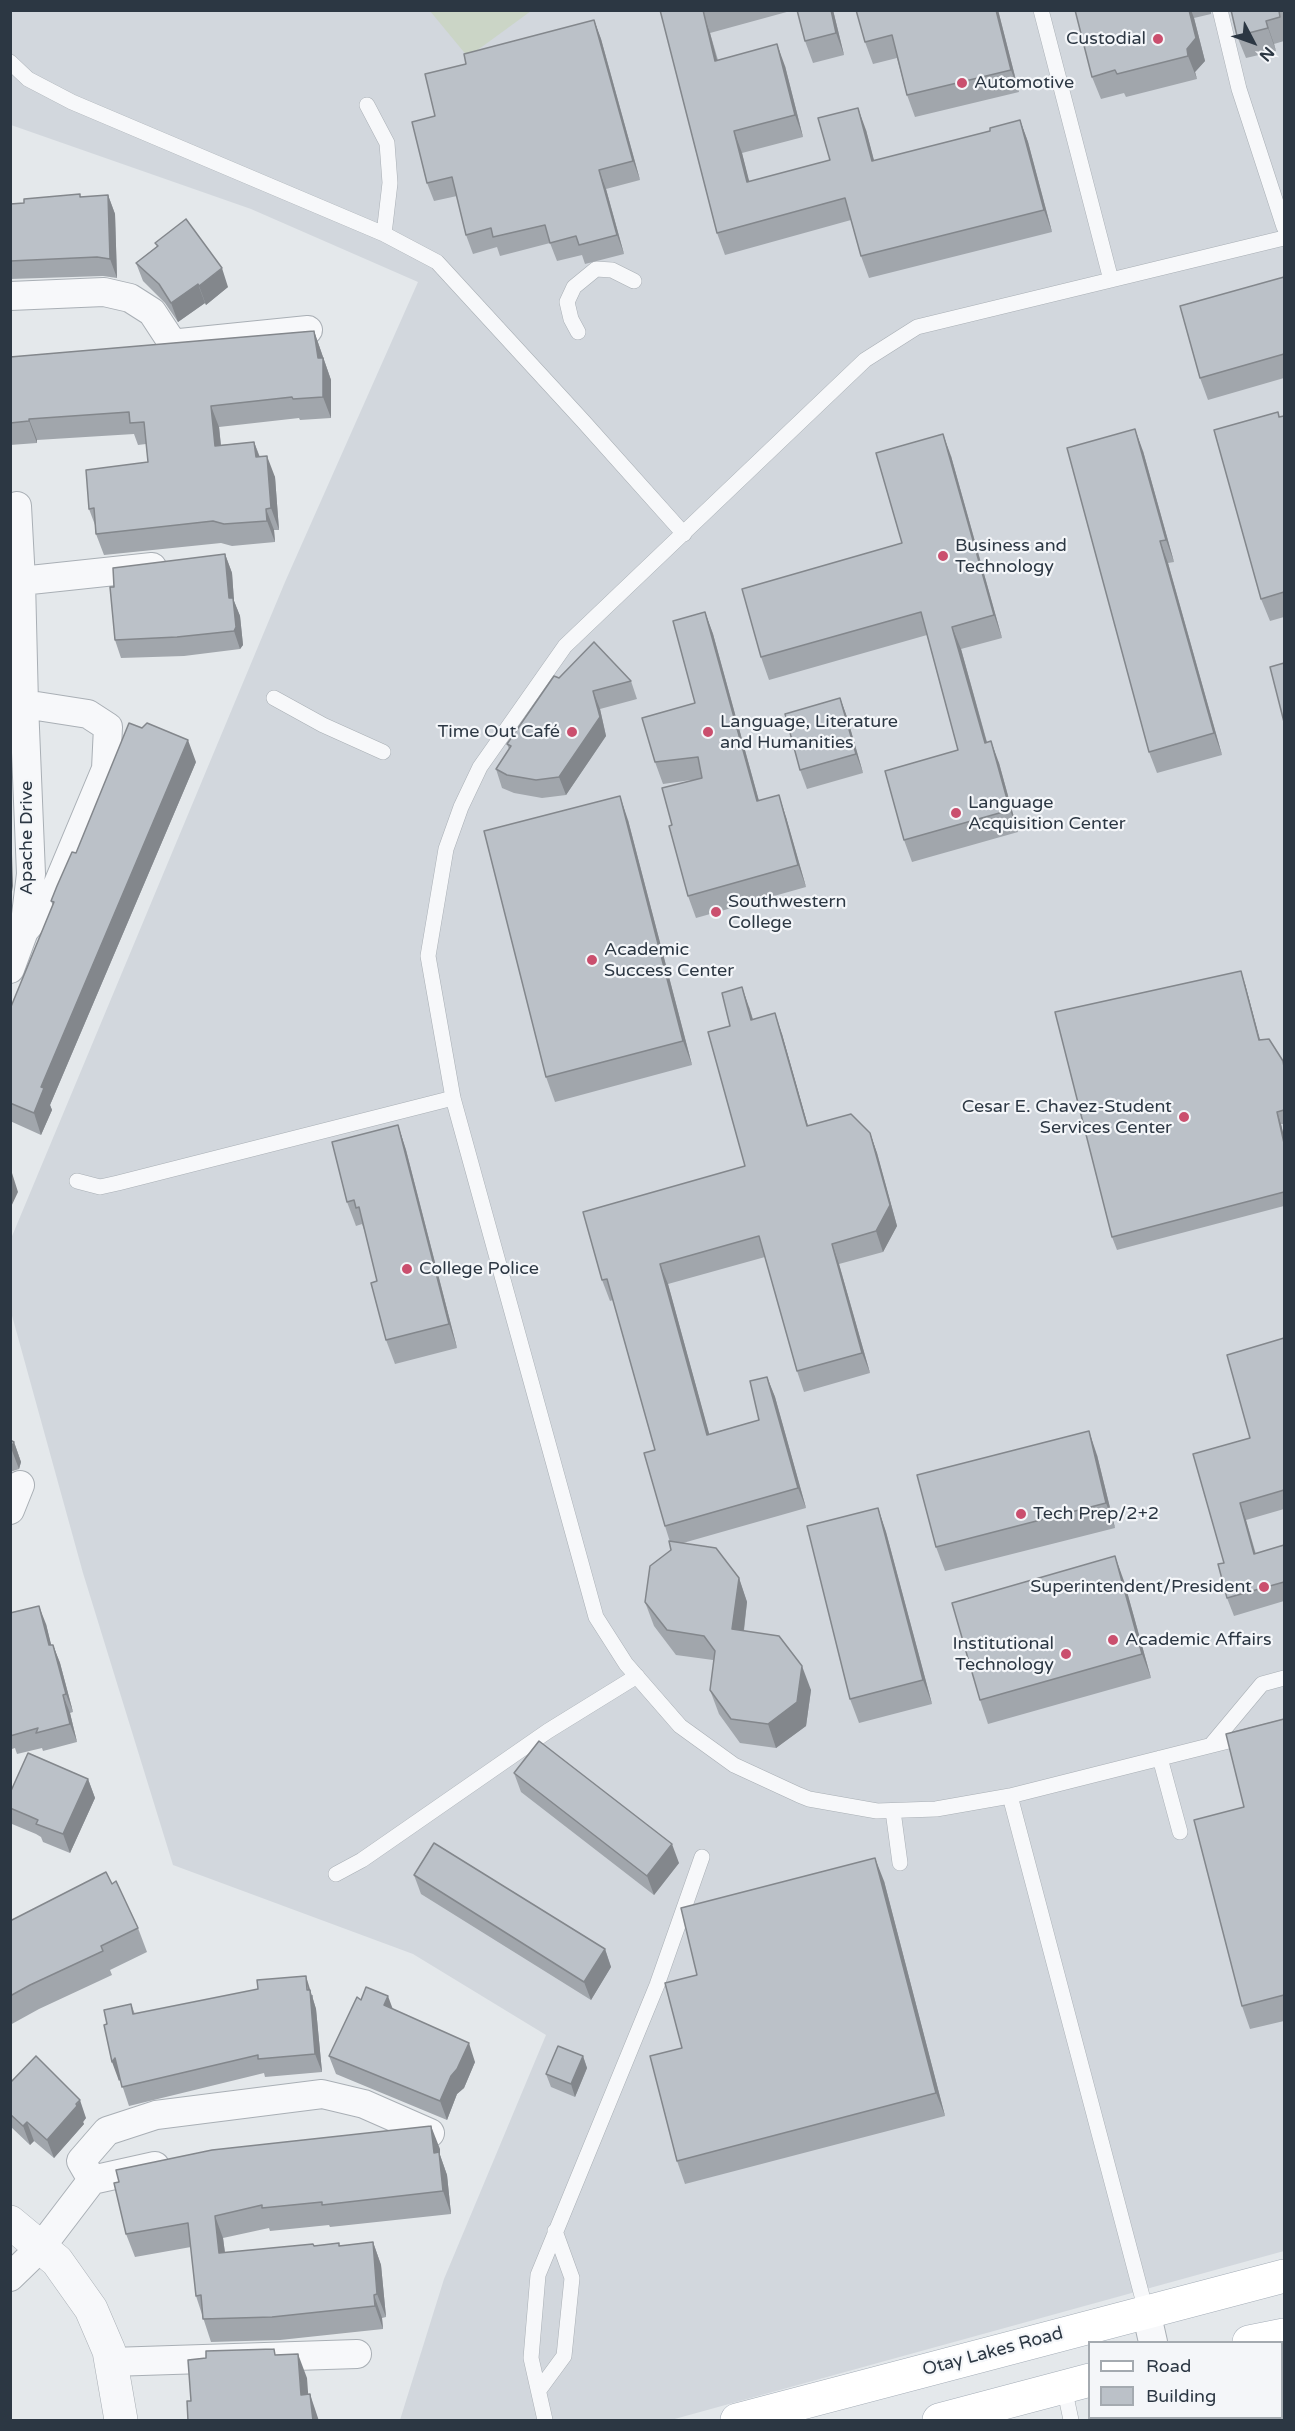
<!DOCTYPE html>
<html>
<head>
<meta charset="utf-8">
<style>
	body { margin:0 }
	#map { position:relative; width:1295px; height:2431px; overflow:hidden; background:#e4e8eb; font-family:"Varela Round",sans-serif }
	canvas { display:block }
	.frame { position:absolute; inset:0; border:12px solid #2c3743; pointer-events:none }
	.legend { position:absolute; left:1088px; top:2341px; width:195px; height:78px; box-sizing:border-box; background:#f4f6f9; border:2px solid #a4aab0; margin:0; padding:8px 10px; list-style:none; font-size:18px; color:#2c3743 }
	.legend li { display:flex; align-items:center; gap:12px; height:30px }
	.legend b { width:30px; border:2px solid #a4aab0 }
	.north { position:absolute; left:1223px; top:12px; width:60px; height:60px; -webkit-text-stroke:4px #f4f6f9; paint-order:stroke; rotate:131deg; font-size:16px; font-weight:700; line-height:24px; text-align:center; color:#2c3743 }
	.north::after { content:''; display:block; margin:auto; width:21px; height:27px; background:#2c3743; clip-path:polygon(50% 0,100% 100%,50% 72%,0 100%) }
</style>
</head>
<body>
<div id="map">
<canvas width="1295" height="2431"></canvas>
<div class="frame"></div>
<ul class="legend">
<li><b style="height:8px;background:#fff"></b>Road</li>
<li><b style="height:16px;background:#bbc1c8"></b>Building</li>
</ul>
<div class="north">N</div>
</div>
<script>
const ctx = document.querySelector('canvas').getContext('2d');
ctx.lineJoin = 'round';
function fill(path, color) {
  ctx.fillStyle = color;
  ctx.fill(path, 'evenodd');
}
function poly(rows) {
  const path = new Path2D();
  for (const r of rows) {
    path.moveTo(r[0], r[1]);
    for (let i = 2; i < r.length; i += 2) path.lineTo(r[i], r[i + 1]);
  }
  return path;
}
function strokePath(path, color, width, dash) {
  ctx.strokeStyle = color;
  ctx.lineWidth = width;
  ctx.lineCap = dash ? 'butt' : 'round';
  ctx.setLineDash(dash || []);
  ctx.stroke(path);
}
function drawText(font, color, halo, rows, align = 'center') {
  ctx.font = font + ' "Varela Round",sans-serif';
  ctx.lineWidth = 4.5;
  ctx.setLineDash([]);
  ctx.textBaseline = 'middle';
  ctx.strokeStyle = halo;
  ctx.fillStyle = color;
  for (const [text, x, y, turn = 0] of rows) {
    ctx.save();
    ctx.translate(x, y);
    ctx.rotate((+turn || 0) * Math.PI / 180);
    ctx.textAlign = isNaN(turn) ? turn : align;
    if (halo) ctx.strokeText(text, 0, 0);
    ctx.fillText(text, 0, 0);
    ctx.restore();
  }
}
fill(poly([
	[11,11,1284,11,1284,2251,671,2420,400,2420,444,2279,546,2035,413,1954,173,1865,83,1573,11,1312,10,1241,285,582,418,282,251,209,11,125]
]), '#d2d7dd');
fill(poly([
	[430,11,531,11,468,57]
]), '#cbd5c6');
const service = poly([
	[1041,10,1111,280],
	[1220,10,1239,89,1284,227],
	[10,62,28,79,72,102,384,234,437,262,583,421,684,534],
	[367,105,387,143,390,183,384,234],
	[1284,238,917,327,865,360,565,646,480,767,461,807,446,849,428,956,453,1098,596,1617,626,1664,680,1726,734,1765,799,1795,809,1799,877,1811,936,1809,1010,1796,1284,1727],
	[578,332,571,319,567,302,574,287,596,269,612,270,634,281],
	[274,698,323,725,383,752],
	[77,1181,100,1187,118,1183,453,1098],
	[1211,1745,1262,1684,1284,1678],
	[1160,1758,1180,1832],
	[1010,1796,1146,2311],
	[893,1811,900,1863],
	[336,1874,362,1860,548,1731,637,1676],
	[1064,2387,1071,2420],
	[539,2390,564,2356,572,2278,555,2231],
	[545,2420,531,2358,538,2275,657,1985,702,1857]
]);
const minor = poly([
	[10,296,104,292,130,298,152,312,173,344],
	[170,344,308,330],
	[17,506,21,581],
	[10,705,24,704,31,874,24,931,10,969],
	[24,931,52,898,106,769,108,727,88,714,24,704,21,581,152,567],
	[10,1510,20,1485],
	[92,2180,81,2161,107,2131,156,2115,322,2094,364,2104,430,2133],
	[10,2277,41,2247,92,2180,155,2166],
	[1146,2311,1153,2342],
	[111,2362,357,2354],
	[1170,2418,1171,2420]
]);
const tertiary = poly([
	[10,2222,57,2261,91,2309,109,2351,121,2420]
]);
const primary = poly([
	[1249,2342,1284,2335],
	[737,2420,1284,2276],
	[939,2420,1090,2380]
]);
strokePath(service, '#a9afb5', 16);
strokePath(minor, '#a9afb5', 30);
strokePath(tertiary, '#a9afb5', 34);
strokePath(primary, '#a4adb7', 34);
strokePath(service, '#f7f8fa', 15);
strokePath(minor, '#f7f8fa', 28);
strokePath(tertiary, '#f7f8fa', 33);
strokePath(primary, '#fff', 33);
fill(poly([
	[660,10,794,10,710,33,718,60,785,66,803,137,742,153,749,182,830,160,866,130,874,161,990,131,1020,120,1028,142,1052,232,869,278,861,256,851,220,725,255,717,233],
	[833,10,844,55,813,63,805,41],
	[856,10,998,10,1019,92,915,117,907,95,897,58,873,64,865,42],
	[1075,10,1211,10,1211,14,1194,18,1205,61,1195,72,1197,79,1126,97,1124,93,1101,99,1092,77],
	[1231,10,1284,10,1284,41,1274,44,1276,51,1246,58,1237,36],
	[594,20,601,39,640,180,606,189,624,254,585,264,582,255,557,261,550,243,500,256,497,247,473,254,466,235,457,196,434,201,427,183,435,116,466,64],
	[108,195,115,214,117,278,103,276,10,279,10,204],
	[155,243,228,287,206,305,205,303,178,322,165,303,143,281,136,263,157,246],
	[1284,277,1284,378,1208,400,1200,378],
	[314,331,331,380,331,418,300,420,299,418,219,427,221,445,254,442,260,457,275,477,279,530,274,530,275,542,232,546,221,543,104,555,96,534,95,525,89,509,148,462,146,444,138,445,134,434,37,440,37,443,10,445,10,357],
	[1284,416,1284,617,1270,621,1261,599,1280,417],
	[1143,451,1174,562,1168,563,1222,755,1157,773,1149,752],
	[951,456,1002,638,961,649,987,742,999,763,1018,832,912,862,904,840,958,750,927,635,769,680,761,657,902,543],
	[225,554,232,573,234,601,240,616,243,645,240,649,184,656,121,658,115,640,114,587],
	[705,612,713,634,759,801,786,817,806,887,696,918,688,896,672,825,691,780,663,784,655,762,695,703],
	[559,678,631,681,637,699,600,709,606,736,566,795,542,798,514,793,502,788,496,769,509,749,507,744],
	[840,698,847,717,863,773,807,789,800,770],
	[196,762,50,1105,52,1110,41,1135,10,1121,10,1009,53,906,51,901,76,853],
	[628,820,692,1065,555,1102,546,1077],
	[1245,984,1260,1039,1284,1065,1284,1124,1281,1124,1284,1137,1284,1206,1117,1250,1112,1237],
	[749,1007,753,1019,782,1034,808,1126,870,1133,877,1153,897,1226,883,1252,839,1264,870,1373,804,1392,797,1371,765,1257,668,1284,709,1434,759,1420,767,1377,775,1397,806,1508,683,1543,739,1578,747,1602,744,1631,811,1690,806,1726,776,1748,740,1743,719,1714,710,1690,714,1661,713,1660,676,1655,654,1626,645,1602,671,1550,670,1542,665,1526,655,1450,613,1300,610,1301,602,1280,745,1166,730,1026],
	[398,1125,406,1150,457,1348,395,1364,386,1340,377,1281,365,1232,362,1224,356,1226,347,1202],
	[1284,1338,1284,1509,1246,1520,1256,1554,1284,1545,1284,1601,1234,1616,1227,1598,1224,1563,1250,1438],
	[10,1440,14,1442,21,1462,19,1469,10,1472],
	[1097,1455,1115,1528,945,1571,936,1547],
	[878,1508,886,1532,932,1704,859,1723,850,1699],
	[1124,1581,1151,1678,988,1724,980,1700],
	[10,1613,46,1624,51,1645,53,1645,60,1663,73,1712,70,1713,77,1742,43,1751,42,1748,17,1754,15,1748,12,1749,10,1743],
	[1284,1719,1284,2021,1250,2029,1242,2006,1244,1807],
	[514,1773,679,1863,654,1895,521,1792],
	[88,1779,95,1798,70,1853,43,1842,41,1837,36,1834,12,1824,10,1821,10,1793],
	[414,1875,605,1949,611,1967,591,2000,421,1894],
	[884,1881,945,2116,685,2184,677,2161,682,2048,697,1975],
	[112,1884,138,1928,147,1952,110,1970,112,1975,39,2009,10,2025,10,1921],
	[313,1995,313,1999,316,2009,322,2072,265,2077,264,2073,129,2106,120,2079,119,2081,107,2024,131,2004,135,2014],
	[393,2009,475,2062,464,2088,457,2094,447,2120,336,2074,329,2056],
	[583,2056,587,2068,575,2097,551,2087,546,2074],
	[10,2083,86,2118,83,2122,84,2124,54,2158,34,2141,30,2145,10,2126],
	[440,2149,440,2155,447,2175,451,2214,330,2227,329,2225,270,2231,269,2228,223,2238,225,2253,314,2246,340,2246,373,2242,381,2265,386,2317,382,2318,383,2329,280,2340,211,2342,196,2296,191,2247,135,2257,126,2234]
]), '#a1a6ac');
fill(poly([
	[831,10,833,10,844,55,836,33],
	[996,10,998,10,1019,92,1011,70],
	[1189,10,1191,10,1194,18,1205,61,1195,72,1197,79,1188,56,1187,49],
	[702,11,710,33,723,83,715,61],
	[594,20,601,39,640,180,633,161],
	[1266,21,1274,44,1276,51,1268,28],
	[777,44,785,66,803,137,795,115],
	[858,108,866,130,880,183,872,161],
	[1020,120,1028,142,1052,232,1044,210],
	[734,131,742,153,755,204,747,182],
	[599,170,606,189,624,254,617,235],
	[108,195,115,214,117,278,110,259],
	[222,268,228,287,206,305,199,286],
	[198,284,205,303,178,322,171,303],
	[314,331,331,380,331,418,323,397],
	[211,406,219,427,223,467,215,446],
	[29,419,37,440,37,443,29,421],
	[1135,429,1143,451,1174,562,1166,540],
	[943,434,951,456,1002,638,994,615],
	[254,442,262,464,256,457],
	[267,456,275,477,279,530,271,508],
	[266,509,274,530,275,542,267,521],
	[1160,541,1168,563,1222,755,1214,733],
	[225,554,232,573,234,601,240,616,243,645,240,649,234,631,229,598],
	[705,612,713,634,765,823,757,801],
	[952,627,961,649,993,765,985,743],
	[593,691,600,709,606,736,566,795,559,777],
	[840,698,847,717,863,773,856,754],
	[188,740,196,762,50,1105,52,1110,41,1135,34,1113,41,1087],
	[991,741,999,763,1018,832,1010,810],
	[10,790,13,886,10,903],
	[779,795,786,817,806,887,798,865],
	[620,796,628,820,692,1065,683,1041],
	[1241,971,1245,984,1263,1052,1259,1040],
	[742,987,749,1007,759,1040,751,1020],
	[775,1013,782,1034,814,1147,807,1126],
	[1277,1112,1281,1124,1284,1137,1284,1143],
	[398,1125,406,1150,457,1348,449,1324],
	[870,1133,877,1153,897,1226,883,1252,876,1231],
	[12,1173,18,1192,10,1209,10,1176],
	[832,1244,839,1264,870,1373,862,1353],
	[660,1264,668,1284,715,1455,707,1435],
	[767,1377,775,1397,806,1508,798,1488],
	[1089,1431,1097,1455,1115,1528,1106,1503],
	[14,1442,21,1462,19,1469,11,1448],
	[1240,1503,1246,1520,1260,1571,1254,1554],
	[878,1508,886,1532,932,1704,923,1680],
	[1115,1556,1124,1581,1151,1678,1142,1654],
	[739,1578,747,1602,741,1653,732,1629],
	[39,1606,46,1624,56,1664,49,1645],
	[53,1645,60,1663,73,1712,66,1694],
	[802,1666,811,1690,806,1726,776,1748,768,1724],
	[63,1695,70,1713,77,1742,70,1724],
	[88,1779,95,1798,70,1853,63,1834],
	[672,1844,679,1863,654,1895,647,1876],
	[875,1858,884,1881,945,2116,936,2093],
	[605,1949,611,1967,591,2000,584,1982],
	[306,1976,316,2009,322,2072,315,2054],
	[388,1996,395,2015,384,2005],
	[469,2043,475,2062,464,2088,457,2094,447,2120,440,2101,451,2076],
	[583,2056,587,2068,575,2097,571,2084],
	[115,2058,122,2077,119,2081,112,2062],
	[80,2100,86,2118,83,2122,84,2124,54,2158,47,2140],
	[27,2122,34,2141,30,2145,23,2126],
	[431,2126,440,2149,440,2155,447,2175,451,2214,443,2191,434,2153],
	[215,2216,223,2238,228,2276,219,2253],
	[373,2242,381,2265,386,2317,377,2294],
	[374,2295,382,2318,383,2329,375,2306],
	[298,2354,307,2378,310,2419,301,2395],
	[310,2394,319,2421,313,2421]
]), '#83878c');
const building = poly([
	[660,10,703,10,715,61,777,44,795,115,734,131,747,182,830,160,818,118,858,108,872,161,990,131,990,128,1020,120,1044,210,861,256,845,198,717,233,660,10],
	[797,10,831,10,836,33,805,41,797,10],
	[856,10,996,10,1011,70,907,95,892,35,865,42,856,10],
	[1075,10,1189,10,1196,38,1187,49,1188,56,1117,74,1115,70,1092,77,1075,10],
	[1231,10,1281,10,1279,11,1280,17,1266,21,1268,28,1237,36,1231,10],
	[594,20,633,161,599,170,617,235,579,245,576,236,550,243,545,225,493,237,491,228,466,235,452,177,427,183,412,122,435,116,425,74,466,64,464,54,594,20],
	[80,194,80,197,108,195,110,259,97,257,10,261,10,204,24,203,24,199,80,194],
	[186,219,222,268,199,286,198,284,171,303,159,284,136,263,158,246,155,243,186,219],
	[1284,277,1284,354,1200,378,1180,306,1284,277],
	[314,331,318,358,323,358,323,397,293,399,292,397,211,406,215,446,254,442,256,457,267,456,271,508,266,509,267,521,224,524,213,521,96,534,94,508,89,509,86,470,148,462,144,422,130,423,129,412,29,419,29,421,10,423,10,357,314,331],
	[1278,412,1279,417,1284,416,1284,592,1261,599,1214,430,1278,412],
	[1135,429,1166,540,1160,541,1214,733,1149,752,1067,448,1135,429],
	[943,434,994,615,952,627,985,743,991,741,1010,810,904,840,885,771,958,750,921,612,761,657,742,589,902,543,876,453,943,434],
	[225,554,229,598,233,598,236,627,234,631,177,637,115,640,110,587,114,587,113,568,225,554],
	[705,612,757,801,779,795,798,865,688,896,669,826,672,825,662,788,702,778,698,757,655,762,642,718,695,703,673,621,705,612],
	[594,642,631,681,593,691,600,717,559,777,536,780,507,775,496,769,511,746,507,744,554,676,559,678,594,642],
	[1284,663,1284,722,1270,667,1284,663],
	[840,698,856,754,800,770,785,714,840,698],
	[129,723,142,728,147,723,188,740,41,1087,44,1088,34,1113,10,1103,10,1009,54,902,51,901,57,886,72,852,76,853,129,723],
	[620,796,683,1041,546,1077,484,831,620,796],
	[1241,971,1259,1040,1269,1039,1283,1061,1284,1067,1284,1110,1277,1112,1284,1143,1284,1192,1112,1237,1055,1012,1241,971],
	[742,987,751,1020,775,1013,807,1126,851,1114,870,1133,890,1205,876,1231,832,1244,862,1353,797,1371,759,1236,660,1264,707,1435,759,1420,750,1381,767,1377,798,1488,665,1526,644,1453,655,1450,607,1279,602,1280,583,1212,745,1166,708,1032,730,1026,722,993,742,987],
	[398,1125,449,1324,386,1340,371,1283,377,1281,359,1207,356,1208,354,1200,347,1202,332,1142,398,1125],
	[1284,1338,1284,1490,1240,1503,1254,1554,1284,1545,1284,1582,1227,1598,1218,1564,1224,1563,1193,1454,1250,1438,1227,1355,1284,1338],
	[1089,1431,1106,1503,936,1547,917,1475,1089,1431],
	[10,1440,14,1442,10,1449,10,1440],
	[878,1508,923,1680,850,1699,807,1526,878,1508],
	[669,1541,716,1548,739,1578,732,1629,779,1636,802,1666,797,1702,768,1724,731,1719,710,1690,715,1651,704,1636,667,1630,645,1602,650,1566,671,1550,669,1541],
	[1115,1556,1142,1654,980,1700,952,1603,1115,1556],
	[39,1606,49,1645,53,1645,66,1694,63,1695,70,1724,36,1733,38,1728,10,1736,10,1613,39,1606],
	[1284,1719,1284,1995,1242,2006,1194,1820,1244,1807,1226,1734,1284,1719],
	[539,1741,672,1844,647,1876,514,1773,539,1741],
	[28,1753,88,1779,63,1834,36,1824,38,1820,29,1816,10,1808,10,1793,28,1753],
	[434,1843,605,1949,584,1982,414,1875,434,1843],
	[875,1858,936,2093,677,2161,650,2056,682,2048,665,1983,697,1975,681,1908,875,1858],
	[106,1872,112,1884,116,1881,138,1928,101,1946,103,1951,30,1985,10,1996,10,1921,106,1872],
	[306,1976,307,1990,310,1990,315,2054,258,2059,258,2055,122,2087,115,2058,112,2062,104,2025,107,2024,104,2010,131,2004,133,2014,258,1989,257,1980,306,1976],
	[366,1987,388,1996,384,2005,469,2043,457,2069,451,2076,440,2101,329,2056,357,1997,361,2000,366,1987],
	[558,2046,583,2056,571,2084,546,2074,558,2046],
	[36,2056,80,2100,76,2104,77,2106,47,2140,27,2122,23,2126,10,2114,10,2083,36,2056],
	[431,2126,434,2153,439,2152,443,2191,322,2205,322,2202,262,2208,262,2205,215,2216,219,2253,313,2244,314,2246,339,2243,339,2246,373,2242,377,2294,374,2295,375,2306,272,2317,203,2319,201,2295,196,2296,188,2223,126,2234,114,2183,119,2182,116,2170,212,2150,431,2126],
	[274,2349,275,2355,298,2354,301,2395,310,2394,313,2421,188,2421,187,2401,191,2401,188,2360,206,2358,206,2351,274,2349],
	[1284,2395,1284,2421,1240,2421,1239,2418,1281,2418,1281,2396,1284,2395]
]);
fill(building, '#bbc1c8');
strokePath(building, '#83878c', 1.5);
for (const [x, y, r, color] of [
	[1158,39,6,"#ca4f6e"],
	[962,83,6,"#ca4f6e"],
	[943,556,6,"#ca4f6e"],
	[572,732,6,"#ca4f6e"],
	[708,732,6,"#ca4f6e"],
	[956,813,6,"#ca4f6e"],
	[716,912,6,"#ca4f6e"],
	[592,960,6,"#ca4f6e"],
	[1184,1117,6,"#ca4f6e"],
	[407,1269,6,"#ca4f6e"],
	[1021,1514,6,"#ca4f6e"],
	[1264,1587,6,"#ca4f6e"],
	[1113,1640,6,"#ca4f6e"],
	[1066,1654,6,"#ca4f6e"]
]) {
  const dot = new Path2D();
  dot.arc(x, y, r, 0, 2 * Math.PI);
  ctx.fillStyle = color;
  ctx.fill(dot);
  strokePath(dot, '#f4f6f9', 2);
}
drawText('18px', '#2c3743', '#f4f6f9', [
	["Custodial",1146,39,"right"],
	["Automotive",974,83],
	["Business and",955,546],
	["Technology",955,567],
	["Language, Literature",720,722],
	["and Humanities",720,743],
	["Time Out Café",560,732,"right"],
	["Language",968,803],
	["Acquisition Center",968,824],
	["Southwestern",728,902],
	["College",728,923],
	["Academic",604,950],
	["Success Center",604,971],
	["Cesar E. Chavez-Student",1172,1107,"right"],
	["Services Center",1172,1128,"right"],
	["College Police",419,1269],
	["Tech Prep/2+2",1033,1514],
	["Superintendent/President",1252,1587,"right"],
	["Academic Affairs",1125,1640],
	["Institutional",1054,1644,"right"],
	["Technology",1054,1665,"right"]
], 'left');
drawText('18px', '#2c3743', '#f4f6f9', [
	["Apache Drive",27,838,-90],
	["Otay Lakes Road",993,2352,-15]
]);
</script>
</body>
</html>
